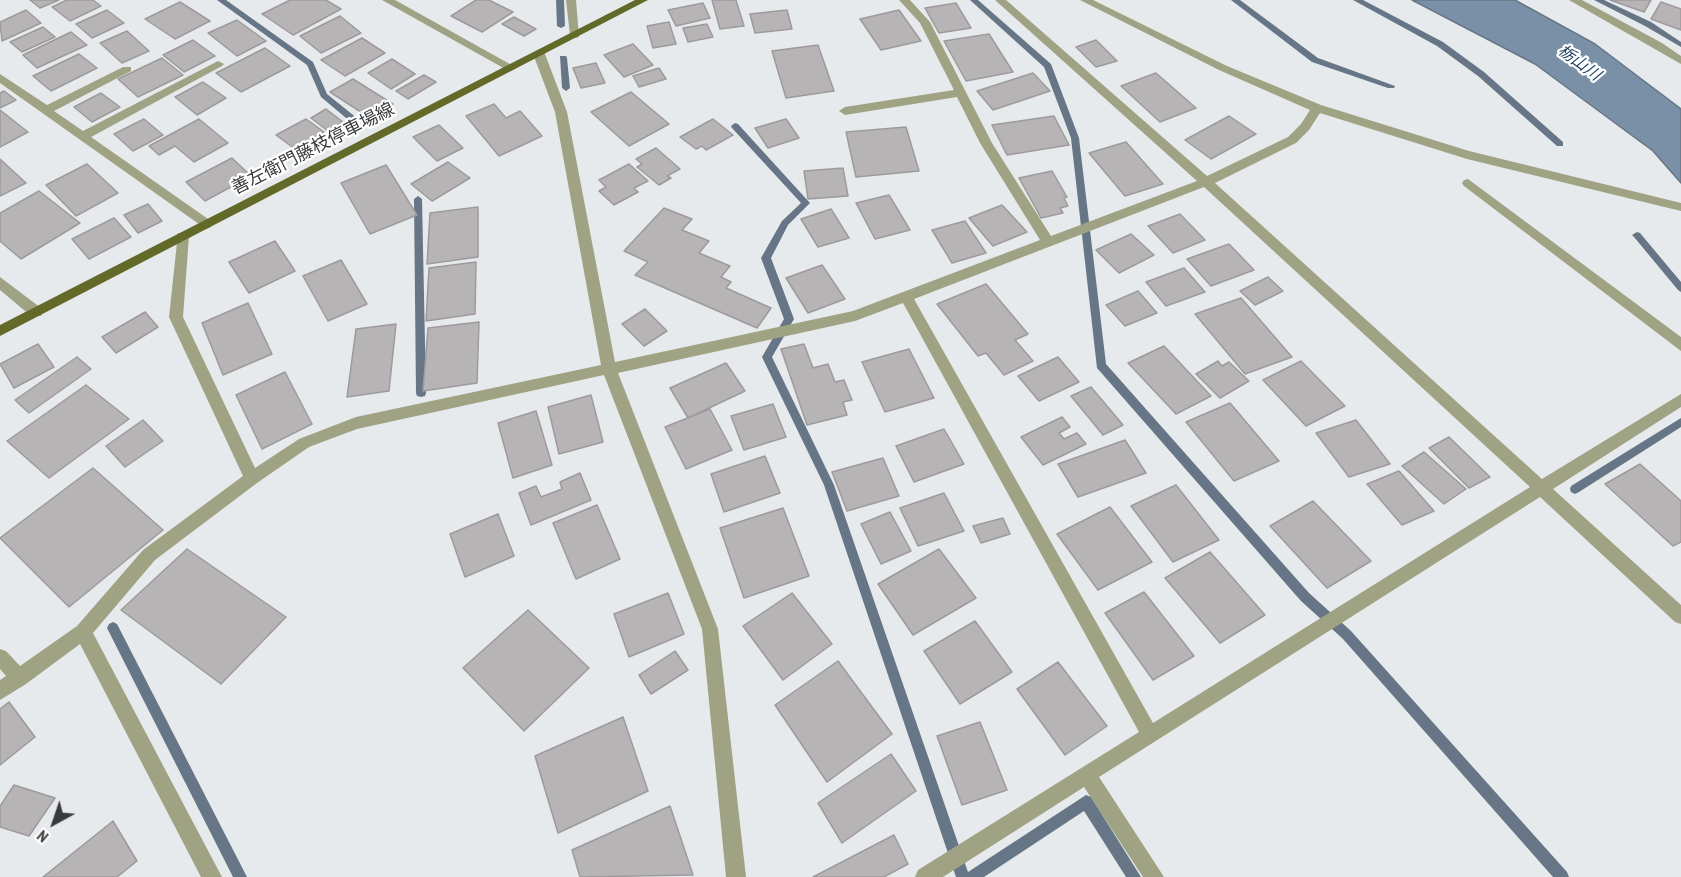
<!DOCTYPE html>
<html>
<head>
<meta charset="utf-8">
<style>
	body { margin:0 }
	#map { position:relative; width:1681px; height:877px; overflow:hidden; background:#e7eaec; font-family:"PT Sans Narrow",sans-serif }
	canvas { display:block }
	.north { position:absolute; left:24px; top:793px; width:60px; height:60px; -webkit-text-stroke:4px #fff; paint-order:stroke; rotate:220deg; font-size:16px; font-weight:700; line-height:24px; text-align:center; color:#393a3b }
	.north::after { content:''; display:block; margin:auto; width:21px; height:27px; background:#393a3b; clip-path:polygon(50% 0,100% 100%,50% 72%,0 100%) }
</style>
</head>
<body>
<div id="map">
<canvas width="1681" height="877"></canvas>
<div class="north">N</div>
</div>
<script>
const ctx = document.querySelector('canvas').getContext('2d');
ctx.lineJoin = 'round';
function fill(path, color) {
  ctx.fillStyle = color;
  ctx.fill(path, 'evenodd');
}
function poly(rows) {
  const path = new Path2D();
  for (const r of rows) {
    path.moveTo(r[0], r[1]);
    for (let i = 2; i < r.length; i += 2) path.lineTo(r[i], r[i + 1]);
  }
  return path;
}
function strokePath(path, color, width, dash) {
  ctx.strokeStyle = color;
  ctx.lineWidth = width;
  ctx.lineCap = dash ? 'butt' : 'round';
  ctx.setLineDash(dash || []);
  ctx.stroke(path);
}
function drawText(font, color, halo, rows, align = 'center') {
  ctx.font = font + ' "PT Sans Narrow","Noto Sans JP",sans-serif';
  ctx.lineWidth = 4.5;
  ctx.setLineDash([]);
  ctx.textBaseline = 'middle';
  ctx.strokeStyle = halo;
  ctx.fillStyle = color;
  for (const [text, x, y, turn = 0] of rows) {
    ctx.save();
    ctx.translate(x, y);
    ctx.rotate((+turn || 0) * Math.PI / 180);
    ctx.textAlign = isNaN(turn) ? turn : align;
    if (halo) ctx.strokeText(text, 0, 0);
    ctx.fillText(text, 0, 0);
    ctx.restore();
  }
}
const water = poly([
	[1412,0,1515,0,1595,44,1681,109,1681,183,1653,151,1535,64,1412,0]
]);
fill(water, '#7a90a6');
strokePath(water, '#667686', 1.5);
fill(poly([
	[217,0,226,0,313,62,327,94,358,119,358,123,352,123,321,97,307,65,217,0],
	[556,0,564,0,565,26,561,28,557,26,556,0],
	[970,0,978,0,1051,64,1079,138,1106,364,1309,593,1351,631,1567,872,1569,877,1553,877,1343,639,1301,601,1097,368,1071,138,1044,67,970,0],
	[1231,0,1240,0,1318,58,1395,86,1394,88,1388,88,1312,62,1231,0],
	[1353,0,1363,0,1443,42,1484,72,1563,142,1563,146,1557,146,1478,76,1437,46,1353,0],
	[1594,0,1604,0,1651,22,1681,42,1681,47,1645,26,1594,0],
	[560,56,566,56,567,58,570,88,566,91,562,88,560,56],
	[735,123,738,124,810,203,788,225,771,258,794,319,772,357,834,485,968,872,1086,795,1091,797,1141,877,1126,877,1084,811,984,877,956,877,824,485,762,357,784,319,761,258,782,221,801,203,732,128,731,126,735,123],
	[418,196,422,199,426,393,425,396,421,397,417,396,416,393,414,199,418,196],
	[1637,232,1640,233,1681,282,1681,292,1678,290,1634,237,1632,235,1637,232],
	[1681,418,1681,427,1579,492,1575,494,1571,492,1570,489,1571,486,1681,418],
	[113,622,117,624,247,877,233,877,109,632,107,628,109,624,113,622]
]), '#667686');
const building = poly([
	[30,0,59,0,40,8,30,0],
	[67,0,93,0,101,6,70,21,52,7,67,0],
	[290,0,326,0,341,9,293,35,262,14,290,0],
	[476,0,489,0,513,12,482,32,451,16,476,0],
	[712,0,736,0,744,26,720,29,712,0],
	[1610,0,1651,0,1644,12,1610,0],
	[180,2,210,21,175,39,145,19,180,2],
	[1661,2,1681,9,1681,30,1651,19,1661,2],
	[703,3,710,18,676,26,668,10,703,3],
	[956,3,971,28,939,33,925,8,956,3],
	[26,10,41,23,2,41,0,22,26,10],
	[107,10,124,23,92,38,76,24,107,10],
	[787,10,792,29,755,33,750,14,787,10],
	[899,10,921,41,881,50,860,19,899,10],
	[340,16,361,33,321,53,300,36,340,16],
	[514,17,536,29,524,36,502,24,514,17],
	[237,20,266,41,237,56,208,33,237,20],
	[669,22,676,44,653,48,647,26,669,22],
	[707,24,713,37,688,42,683,28,707,24],
	[43,27,55,37,22,52,10,42,43,27],
	[127,31,149,51,122,63,100,43,127,31],
	[71,32,87,45,37,68,23,55,71,32],
	[989,34,1013,72,966,81,944,41,989,34],
	[362,38,385,53,345,76,321,60,362,38],
	[193,40,215,56,184,72,163,55,193,40],
	[1096,40,1117,61,1096,67,1076,47,1096,40],
	[633,44,653,65,624,77,604,55,633,44],
	[818,45,834,91,786,98,772,51,818,45],
	[265,48,290,66,241,92,216,73,265,48],
	[79,54,97,68,51,91,33,76,79,54],
	[162,58,183,75,138,97,118,79,162,58],
	[392,59,415,74,391,89,368,73,392,59],
	[596,63,605,83,581,88,573,68,596,63],
	[659,68,666,79,639,87,633,76,659,68],
	[1033,73,1050,91,993,110,977,91,1033,73],
	[1156,73,1196,108,1160,122,1121,86,1156,73],
	[424,75,436,82,408,99,396,91,424,75],
	[353,79,393,104,370,118,330,92,353,79],
	[203,82,226,98,197,115,175,97,203,82],
	[4,91,16,100,0,108,0,93,4,91],
	[631,92,669,124,629,146,591,112,631,92],
	[101,93,120,107,92,122,74,107,101,93],
	[494,104,506,118,520,111,542,136,499,156,466,116,494,104],
	[326,109,343,122,328,131,311,118,326,109],
	[0,110,28,132,0,147,0,110],
	[1054,116,1069,145,1007,155,992,125,1054,116],
	[1229,116,1256,134,1211,159,1185,140,1229,116],
	[144,119,163,135,133,151,114,134,144,119],
	[199,119,228,143,194,162,175,146,159,155,149,146,199,119],
	[306,119,324,132,295,149,276,135,306,119],
	[713,119,733,135,706,150,702,146,696,149,680,137,713,119],
	[786,119,799,138,768,148,755,128,786,119],
	[439,125,463,148,437,161,413,137,439,125],
	[906,127,919,171,856,177,846,132,906,127],
	[1126,142,1163,184,1125,196,1089,153,1126,142],
	[656,148,680,169,667,176,671,178,659,185,637,167,642,164,636,159,656,148],
	[232,158,251,176,205,201,186,182,232,158],
	[0,159,26,183,0,196,0,159],
	[448,162,470,178,432,201,411,184,448,162],
	[87,164,118,193,76,216,46,185,87,164],
	[629,164,648,181,634,188,638,192,614,205,599,191,606,187,599,180,629,164],
	[386,165,417,215,370,234,341,183,386,165],
	[843,168,848,196,808,199,804,171,843,168],
	[1052,171,1067,197,1064,198,1068,206,1060,208,1063,213,1041,218,1019,178,1052,171],
	[39,191,80,223,21,259,0,241,0,213,39,191],
	[889,195,910,230,875,239,856,203,889,195],
	[148,204,162,221,138,233,124,215,148,204],
	[1002,205,1027,232,993,246,969,218,1002,205],
	[478,207,478,257,427,264,430,213,478,207],
	[664,208,692,219,682,230,709,241,699,253,730,266,721,277,731,282,726,288,771,308,757,328,635,275,648,262,624,251,664,208],
	[831,209,849,238,818,247,801,219,831,209],
	[1180,214,1205,240,1173,253,1148,226,1180,214],
	[114,218,131,237,89,259,72,239,114,218],
	[965,221,986,253,952,263,932,230,965,221],
	[1131,234,1154,255,1119,273,1096,250,1131,234],
	[275,241,295,271,249,293,229,262,275,241],
	[1229,244,1254,270,1211,286,1187,259,1229,244],
	[341,260,367,304,328,321,303,276,341,260],
	[476,262,475,314,426,321,429,268,476,262],
	[822,265,845,299,808,313,786,278,822,265],
	[1184,268,1205,292,1166,306,1146,282,1184,268],
	[1268,277,1283,291,1255,305,1240,291,1268,277],
	[986,284,1028,334,1015,340,1033,361,1004,375,986,353,978,356,937,304,986,284],
	[1138,291,1157,313,1125,326,1106,305,1138,291],
	[1241,298,1292,357,1245,374,1195,314,1241,298],
	[248,303,272,354,223,375,202,323,248,303],
	[645,309,667,331,644,346,622,324,645,309],
	[145,312,158,327,116,353,102,337,145,312],
	[479,322,477,383,423,391,428,328,479,322],
	[396,324,389,391,347,397,356,329,396,324],
	[38,344,54,367,14,388,0,364,38,344],
	[804,344,813,368,828,364,835,382,844,380,852,400,843,402,847,415,807,425,781,349,804,344],
	[1164,346,1211,396,1176,414,1128,363,1164,346],
	[909,349,934,398,885,412,862,362,909,349],
	[77,357,91,369,29,413,15,400,77,357],
	[1058,357,1079,382,1039,401,1018,376,1058,357],
	[1218,361,1222,366,1229,362,1249,381,1220,398,1196,374,1218,361],
	[1301,361,1345,406,1306,426,1263,380,1301,361],
	[726,363,745,391,688,418,670,388,726,363],
	[285,372,312,424,262,449,236,395,285,372],
	[86,385,129,419,49,478,7,441,86,385],
	[1091,387,1123,425,1103,435,1071,396,1091,387],
	[591,395,603,442,559,454,548,407,591,395],
	[1230,403,1279,461,1234,481,1186,422,1230,403],
	[773,404,786,437,744,450,731,416,773,404],
	[710,409,732,450,686,469,665,427,710,409],
	[536,411,552,465,513,478,498,423,536,411],
	[1062,417,1070,427,1059,433,1064,439,1077,433,1086,444,1043,465,1021,437,1062,417],
	[143,420,163,441,125,467,106,446,143,420],
	[1356,420,1390,464,1349,477,1316,433,1356,420],
	[944,429,964,464,914,482,896,446,944,429],
	[1449,437,1490,477,1469,488,1429,448,1449,437],
	[1125,440,1146,473,1078,497,1058,464,1125,440],
	[1424,452,1466,489,1444,504,1402,466,1424,452],
	[765,456,780,493,724,512,711,474,765,456],
	[883,458,899,496,847,511,832,472,883,458],
	[1640,464,1681,501,1681,542,1673,546,1605,484,1640,464],
	[93,468,163,530,69,607,0,538,93,468],
	[1399,471,1434,511,1402,525,1367,484,1399,471],
	[580,473,591,500,531,525,519,493,536,486,541,497,562,489,560,482,580,473],
	[1176,485,1219,540,1173,562,1131,506,1176,485],
	[944,493,964,531,918,546,900,508,944,493],
	[1313,501,1371,561,1327,588,1270,526,1313,501],
	[597,505,620,559,576,579,553,523,597,505],
	[1110,507,1152,562,1098,590,1057,534,1110,507],
	[783,508,809,576,744,598,720,528,783,508],
	[890,512,911,551,881,564,861,524,890,512],
	[498,514,514,556,465,577,450,534,498,514],
	[1003,518,1010,534,981,543,973,526,1003,518],
	[187,549,286,617,221,684,121,610,187,549],
	[939,549,976,598,913,635,878,584,939,549],
	[1210,552,1265,615,1220,643,1165,578,1210,552],
	[1144,592,1194,656,1153,680,1105,613,1144,592],
	[668,593,684,634,629,657,614,614,668,593],
	[792,593,832,644,783,680,743,626,792,593],
	[528,610,589,668,524,731,463,668,528,610],
	[975,621,1012,672,960,704,924,651,975,621],
	[675,651,688,670,651,694,639,675,675,651],
	[838,661,892,734,827,782,775,705,838,661],
	[1058,662,1107,726,1065,755,1017,689,1058,662],
	[9,702,35,737,0,765,0,709,9,702],
	[623,717,648,791,558,833,535,756,623,717],
	[980,722,1007,790,962,805,937,736,980,722],
	[891,754,916,791,842,843,818,803,891,754],
	[14,785,55,798,29,836,0,827,0,806,14,785],
	[670,806,693,875,580,877,572,850,670,806],
	[113,821,137,861,117,877,43,877,113,821],
	[894,835,908,864,884,877,813,877,894,835]
]);
fill(building, '#b7b4b6');
strokePath(building, '#9e9a9c', 1.5);
fill(poly([
	[382,0,395,0,517,68,511,71,507,70,382,0],
	[566,0,576,0,579,37,575,38,570,35,566,0],
	[899,0,910,0,930,22,992,143,1051,236,1197,181,995,0,1006,0,1207,176,1288,137,1301,124,1310,110,1219,70,1080,0,1093,0,1227,66,1321,105,1469,151,1681,203,1681,211,1467,159,1320,113,1309,130,1296,143,1215,183,1542,479,1681,394,1681,407,1553,489,1681,605,1681,624,1675,622,1540,497,1099,777,1164,877,1143,877,1084,787,943,877,915,877,918,870,1139,732,903,303,855,321,618,373,718,629,746,877,726,877,702,629,604,375,357,429,309,447,257,483,155,560,93,633,222,877,201,877,80,644,26,684,0,700,0,680,6,676,0,669,0,649,6,651,20,666,77,626,143,550,243,476,169,317,178,233,188,233,189,236,183,317,255,468,299,439,356,417,601,365,555,112,533,54,535,52,543,52,545,54,567,112,615,362,853,311,1040,240,980,143,957,97,845,115,839,111,845,107,954,90,920,23,899,0],
	[1204,187,1530,487,1153,723,914,299,1204,187],
	[1569,0,1582,0,1662,43,1681,56,1681,64,1569,0],
	[218,61,224,64,222,66,91,137,211,221,212,224,211,227,206,229,0,83,0,74,47,105,123,67,131,67,131,71,54,111,83,131,218,61],
	[1468,179,1681,337,1681,351,1464,186,1462,183,1464,180,1468,179],
	[0,277,41,308,43,312,41,316,31,316,0,290,0,277]
]), '#9fa383');
fill(poly([
	[635,0,648,0,0,336,0,325,635,0]
]), '#636929');
drawText('italic 16px', '#183c5d', '#fff', [
	["栃山川",1579,63,36]
]);
drawText('18px', '#393a3b', '#fff', [
	["善左衛門藤枝停車場線",313,149,-27]
]);
</script>
</body>
</html>
